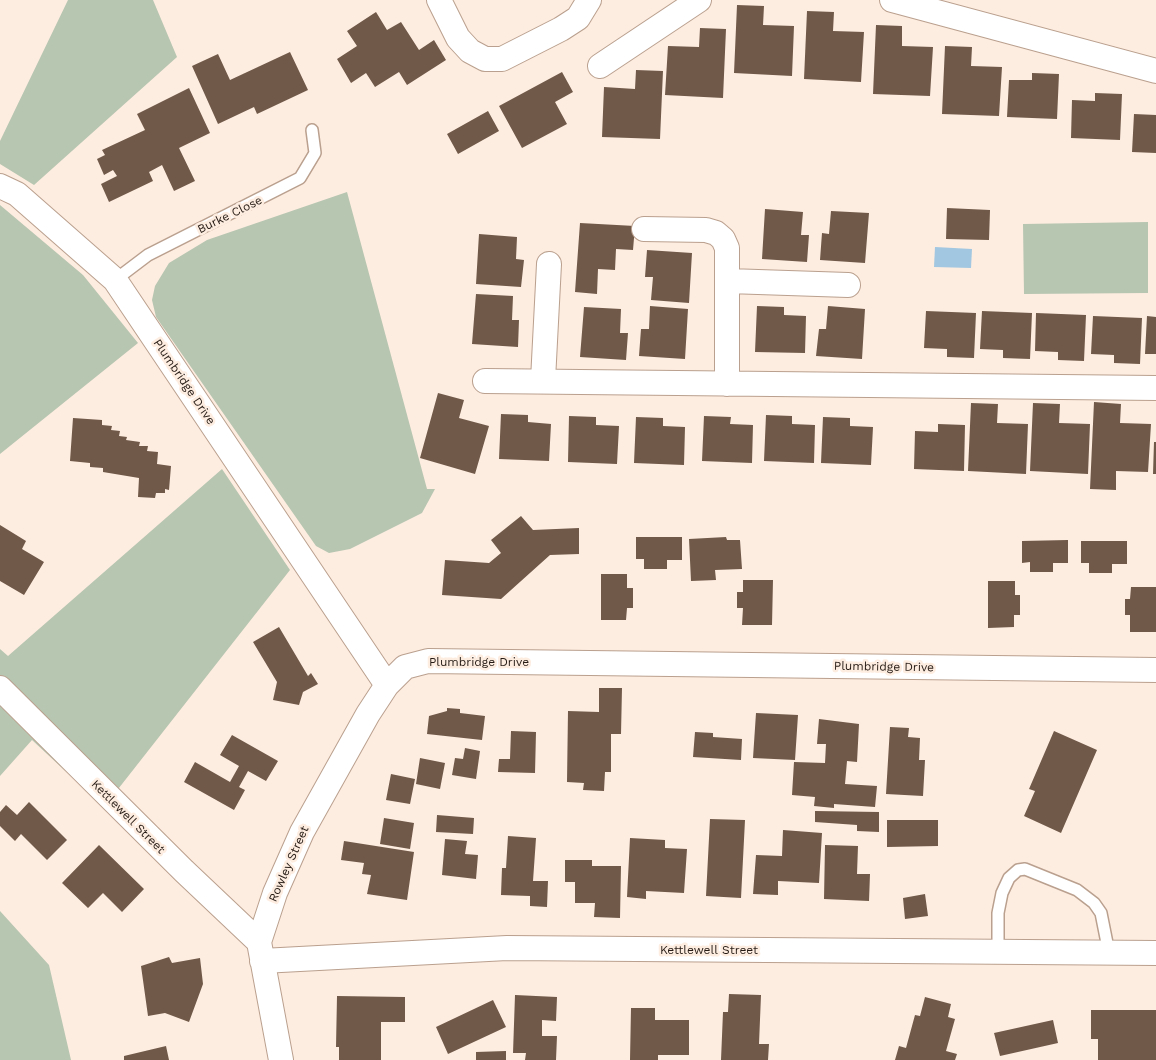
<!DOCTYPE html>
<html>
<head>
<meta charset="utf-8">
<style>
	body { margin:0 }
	canvas { display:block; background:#fdece0 }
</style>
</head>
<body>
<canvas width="1156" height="1060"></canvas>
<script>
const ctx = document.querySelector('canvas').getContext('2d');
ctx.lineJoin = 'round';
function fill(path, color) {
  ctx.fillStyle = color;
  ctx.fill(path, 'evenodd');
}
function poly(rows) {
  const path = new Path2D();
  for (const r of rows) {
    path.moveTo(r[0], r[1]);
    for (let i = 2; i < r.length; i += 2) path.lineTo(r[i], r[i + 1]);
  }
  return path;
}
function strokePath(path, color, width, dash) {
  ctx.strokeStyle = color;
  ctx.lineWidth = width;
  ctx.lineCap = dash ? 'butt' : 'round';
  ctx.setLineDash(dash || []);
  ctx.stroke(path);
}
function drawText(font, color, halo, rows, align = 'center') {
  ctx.font = font + ' "Work Sans",sans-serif';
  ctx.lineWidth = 5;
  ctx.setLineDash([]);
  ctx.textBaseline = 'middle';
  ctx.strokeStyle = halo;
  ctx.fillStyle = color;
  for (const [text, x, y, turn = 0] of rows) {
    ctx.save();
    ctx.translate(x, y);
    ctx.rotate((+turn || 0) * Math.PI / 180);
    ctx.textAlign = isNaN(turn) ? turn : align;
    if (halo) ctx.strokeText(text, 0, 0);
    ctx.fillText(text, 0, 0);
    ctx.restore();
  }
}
fill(poly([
	[68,0,153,0,177,57,34,185,0,164,0,141],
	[347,192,427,489,435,489,422,513,350,549,329,553,316,546,156,317,152,300,155,286,169,263,207,240],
	[0,205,83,275,138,343,0,454],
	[1148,222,1148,293,1024,294,1023,224],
	[222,469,290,570,104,807,32,740,0,776,0,649,8,656],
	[0,911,49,965,71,1060,0,1060]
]), '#b7c6b1');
fill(poly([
	[935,247,972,249,971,268,934,267]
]), '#a2c8e1');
fill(poly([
	[737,5,764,6,763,25,794,26,792,76,734,73],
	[807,11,834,12,833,31,864,32,861,82,804,79],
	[376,12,387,30,401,22,419,50,434,40,446,60,407,85,399,72,375,87,366,73,351,83,337,59,357,46,347,31],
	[876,25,902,26,902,46,933,47,930,96,873,94],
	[700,28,726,29,723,98,665,95,668,46,699,47],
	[945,46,972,47,971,66,1002,67,999,116,942,114],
	[290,52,308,90,257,114,254,107,218,124,192,66,218,54,230,80],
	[636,70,663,71,660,139,602,137,604,87,635,89],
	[562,72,573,92,555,102,567,124,522,148,499,106],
	[1032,73,1059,74,1057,119,1007,117,1009,80,1032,80],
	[189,88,210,133,179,148,195,181,174,191,162,165,149,172,153,181,109,202,101,184,117,176,113,170,104,175,97,159,105,155,102,150,145,130,137,114],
	[1095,93,1122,94,1120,140,1071,138,1072,100,1095,101],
	[488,111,499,131,458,154,447,134],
	[1134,114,1156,115,1156,153,1132,152],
	[947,208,990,210,989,240,946,239],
	[765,209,803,212,801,235,809,235,807,262,762,259],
	[831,211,869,213,865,263,820,260,822,233,829,234],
	[580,223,635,226,633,250,616,249,615,270,598,269,597,294,575,292],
	[479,234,517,237,516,259,524,260,521,287,476,284],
	[647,250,692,253,689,303,651,300,653,277,645,277],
	[476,294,513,296,512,320,519,320,518,347,472,344],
	[650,306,688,309,685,359,639,356,641,329,649,329],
	[757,306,784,307,784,315,806,316,805,353,755,352],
	[828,306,865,309,862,359,816,356,819,329,826,329],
	[584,307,621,309,620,333,628,333,626,360,580,357],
	[926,311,976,313,974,358,947,357,947,349,924,348],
	[982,311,1032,313,1030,359,1003,358,1003,350,980,349],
	[1036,313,1086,315,1084,361,1058,360,1058,352,1035,351],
	[1093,316,1142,318,1140,364,1114,363,1114,355,1091,354],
	[1147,316,1156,317,1156,354,1145,354],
	[438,393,464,400,459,418,489,426,475,474,420,458],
	[1094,402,1121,404,1120,423,1151,424,1148,472,1116,471,1116,490,1090,489],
	[971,403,998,404,997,423,1028,424,1026,474,968,471],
	[1033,403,1060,404,1059,423,1090,424,1088,474,1030,471],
	[501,414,528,415,528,422,551,424,549,461,499,459],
	[766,415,792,416,792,424,815,425,814,463,764,461],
	[569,416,596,417,596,425,619,426,617,464,568,462],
	[704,416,731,417,730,424,753,425,752,463,702,461],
	[636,417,663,418,663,426,685,427,684,465,634,463],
	[823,417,850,418,850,426,873,427,871,465,821,463],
	[73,418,102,420,102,425,112,426,111,430,120,431,119,436,127,437,126,440,140,442,139,446,148,446,147,451,158,452,157,464,171,466,169,490,165,489,165,493,156,493,155,498,138,497,139,478,103,472,103,468,90,467,90,463,70,461],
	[938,424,965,425,964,471,914,469,915,431,938,432],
	[1154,442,1156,442,1156,474,1153,474],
	[521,516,533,530,579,528,579,554,550,555,501,599,442,595,445,560,489,563,501,553,491,540],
	[0,525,26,541,22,549,44,562,24,595,0,581],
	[636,537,682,537,682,560,667,560,667,569,644,569,644,559,636,559],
	[726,537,727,540,740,540,742,569,715,570,716,580,691,581,689,539],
	[1068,540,1068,563,1053,563,1053,572,1030,572,1030,562,1022,563,1022,541],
	[1081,541,1127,541,1127,564,1112,564,1112,573,1089,573,1089,563,1081,563],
	[601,574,627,574,627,588,633,588,633,608,627,608,626,620,601,620],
	[743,580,773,580,772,625,742,625,743,608,737,608,737,592,743,592],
	[988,581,1015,581,1015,595,1020,595,1020,615,1014,615,1014,627,988,628],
	[1131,587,1156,587,1156,632,1130,632,1130,615,1125,615,1125,599,1130,599],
	[279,627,308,676,311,673,318,684,303,692,299,705,273,700,277,682,253,642],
	[599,688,622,688,621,734,611,734,611,772,605,772,604,791,583,790,584,783,567,782,568,711,599,712],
	[447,708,460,709,460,713,485,716,482,740,427,734,429,716,447,711],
	[756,713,798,715,795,760,753,758],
	[819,719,859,724,857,762,847,761,845,784,877,786,875,807,834,804,834,808,814,806,815,797,792,795,794,762,825,763,826,744,817,744],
	[890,727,909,728,908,737,920,738,919,760,925,760,923,796,886,794],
	[511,731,536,732,535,773,498,772,499,759,510,759],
	[1054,731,1097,750,1061,833,1024,816,1035,791,1029,789],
	[695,732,713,733,713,737,742,739,741,760,693,757],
	[232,735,278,761,266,781,248,771,239,787,245,790,234,810,184,782,195,762,230,782,239,766,220,755],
	[465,748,480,751,476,779,452,775,455,758,463,759],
	[420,758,445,763,440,789,416,784],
	[391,774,415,779,410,804,386,800],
	[29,802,67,840,47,860,21,834,15,841,0,826,0,812,6,805,17,815],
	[815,811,879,812,879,832,857,831,857,825,815,822],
	[437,815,474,818,473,834,436,832],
	[384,818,414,823,410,849,380,844],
	[710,819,745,820,741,898,706,896],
	[887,820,938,820,938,846,887,847],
	[783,830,822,833,819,883,778,881,778,895,753,894,756,855,782,856],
	[508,836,536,838,533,881,548,881,547,907,530,906,530,896,501,895,502,868,506,868],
	[630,838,665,840,665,848,687,849,684,893,646,891,646,899,627,897],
	[445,839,467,841,465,854,478,855,476,879,442,875],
	[344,841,414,852,407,900,367,894,371,875,362,874,364,863,341,860],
	[99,845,144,889,122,912,103,893,88,908,62,883],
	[825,845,858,846,857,874,870,874,869,901,824,899],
	[565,860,592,860,592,866,621,866,620,918,594,917,595,903,575,903,575,882,565,882],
	[925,894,928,916,905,919,903,898],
	[169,957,172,963,200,958,203,984,189,1022,165,1013,148,1016,141,966],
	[729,994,761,995,759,1044,769,1044,768,1060,721,1060,723,1012,728,1012],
	[515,995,557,997,556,1021,542,1020,542,1036,557,1036,556,1060,525,1060,526,1053,513,1053],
	[337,996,405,997,405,1022,381,1022,381,1060,339,1060,339,1047,336,1047],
	[925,997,951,1004,948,1017,955,1019,946,1051,957,1054,955,1060,895,1060,899,1046,906,1048,915,1015,920,1016],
	[493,1000,506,1027,448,1054,436,1027],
	[631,1008,655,1008,655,1020,689,1020,689,1055,658,1055,658,1060,630,1060],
	[1091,1010,1156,1010,1156,1060,1098,1060,1098,1039,1091,1039],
	[1053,1020,1058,1043,1000,1056,994,1033],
	[166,1046,169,1060,124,1060,124,1056],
	[506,1051,506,1060,476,1060,476,1052]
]), '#705948');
const lane = poly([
	[115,280,148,255,300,178,315,153,312,130],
	[998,952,998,913,1002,893,1009,878,1018,870,1025,869,1077,890,1094,903,1101,913,1109,953]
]);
const street = poly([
	[439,0,458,38,470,51,485,59,502,59,561,29,578,18,589,0],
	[892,0,1156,71],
	[600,66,699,0],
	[0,186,17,194,115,280,387,685],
	[644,229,706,230,716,233,723,239,727,248,727,384],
	[728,281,848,285],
	[543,380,549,264],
	[485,381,1156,388],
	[0,688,184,871,259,942],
	[262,961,507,948,1156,953],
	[281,1060,259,942,275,893,302,832,368,714,387,685,405,667,428,661,1156,670]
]);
strokePath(lane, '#baa08e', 14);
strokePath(street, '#baa08e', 26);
strokePath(lane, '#fff', 11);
strokePath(street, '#fff', 24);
drawText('12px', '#261c15', '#fdece0', [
	["Burke Close",230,215,-26],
	["Plumbridge Drive",184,382,56],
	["Plumbridge Drive",479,662],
	["Plumbridge Drive",884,667,1],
	["Kettlewell Street",128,817,45],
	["Rowley Street",289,864,-66],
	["Kettlewell Street",709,950]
]);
</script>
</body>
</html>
